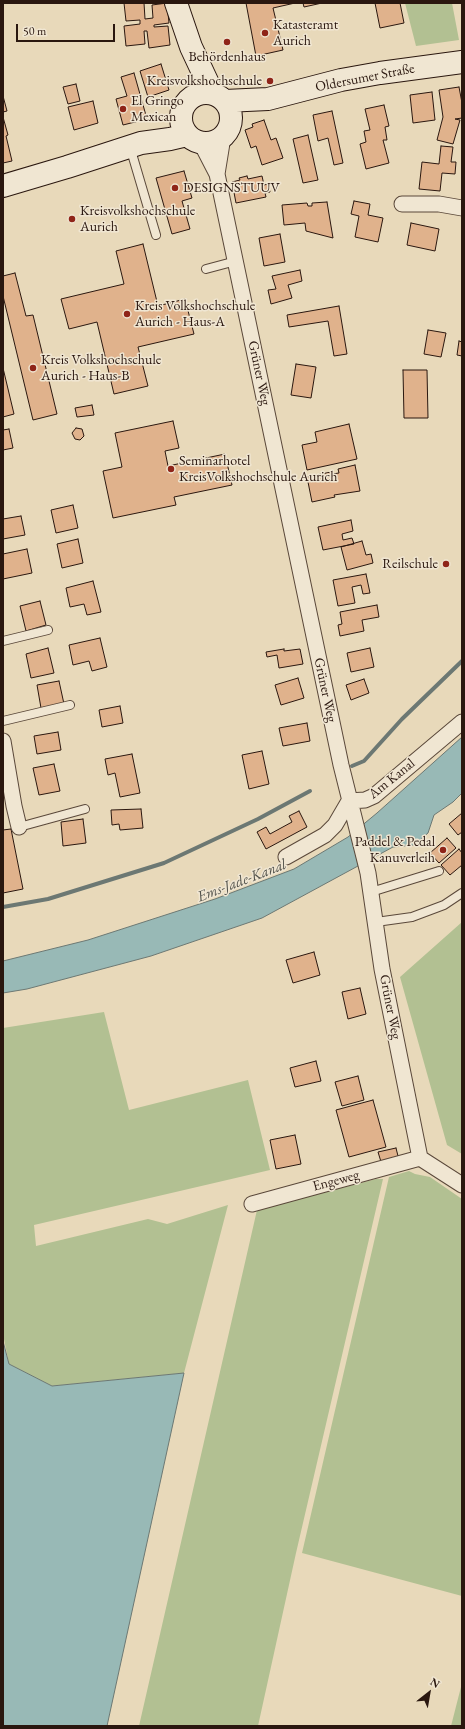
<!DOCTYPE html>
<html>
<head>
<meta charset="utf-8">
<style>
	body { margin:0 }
	#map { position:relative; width:465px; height:1729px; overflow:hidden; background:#e8d9ba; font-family:"EB Garamond",serif }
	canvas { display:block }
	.frame { position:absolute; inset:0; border:4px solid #2a170f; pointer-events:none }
	.north { position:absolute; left:409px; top:1673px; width:40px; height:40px; -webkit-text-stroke:3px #f0e6d2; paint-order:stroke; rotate:31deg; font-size:11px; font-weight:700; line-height:16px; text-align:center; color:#2a170f }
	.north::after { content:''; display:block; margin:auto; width:14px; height:18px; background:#2a170f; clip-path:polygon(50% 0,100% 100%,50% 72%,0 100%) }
	.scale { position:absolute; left:16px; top:24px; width:99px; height:18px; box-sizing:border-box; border:2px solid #2a170f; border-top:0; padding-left:5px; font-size:12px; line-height:14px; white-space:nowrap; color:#2a170f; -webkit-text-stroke:3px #f0e6d2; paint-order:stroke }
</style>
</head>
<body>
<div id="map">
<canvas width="465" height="1729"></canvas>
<div class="frame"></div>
<div class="north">N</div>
<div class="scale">50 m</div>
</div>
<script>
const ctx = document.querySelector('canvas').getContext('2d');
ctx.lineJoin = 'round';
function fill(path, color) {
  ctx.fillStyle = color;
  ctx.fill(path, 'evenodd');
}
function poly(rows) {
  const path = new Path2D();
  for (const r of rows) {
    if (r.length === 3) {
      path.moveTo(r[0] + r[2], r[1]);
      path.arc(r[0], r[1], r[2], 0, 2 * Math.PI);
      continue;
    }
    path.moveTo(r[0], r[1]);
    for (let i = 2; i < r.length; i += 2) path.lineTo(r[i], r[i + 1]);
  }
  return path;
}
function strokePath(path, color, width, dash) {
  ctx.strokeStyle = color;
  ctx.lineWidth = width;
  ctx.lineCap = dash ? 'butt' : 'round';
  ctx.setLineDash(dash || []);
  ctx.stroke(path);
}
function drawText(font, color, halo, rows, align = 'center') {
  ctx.font = font + ' "EB Garamond",serif';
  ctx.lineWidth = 3;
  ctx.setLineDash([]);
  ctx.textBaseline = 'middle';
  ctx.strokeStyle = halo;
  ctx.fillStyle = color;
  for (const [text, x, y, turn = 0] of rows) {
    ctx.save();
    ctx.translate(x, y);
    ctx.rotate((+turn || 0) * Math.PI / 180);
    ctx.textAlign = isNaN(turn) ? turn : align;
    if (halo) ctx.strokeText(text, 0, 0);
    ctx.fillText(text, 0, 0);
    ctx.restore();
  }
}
fill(poly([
	[405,3,452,3,459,40,416,46],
	[462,922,462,1154,447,1145,400,977],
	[104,1012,129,1110,248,1080,270,1170,34,1225,36,1246,148,1219,167,1224,228,1205,184,1373,52,1386,9,1364,3,1334,3,1028],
	[409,1171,415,1174,430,1177,462,1199,462,1596,302,1553,389,1177],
	[376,1179,383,1179,296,1553,258,1726,139,1726,257,1210],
	[462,1683,462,1726,451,1726]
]), '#b2c092');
const water = poly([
	[462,737,462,793,453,802,434,815,428,833,414,845,393,847,262,918,151,956,27,989,3,993,3,961,88,940,215,899,294,869,348,837,377,813,462,737],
	[3,1341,9,1364,52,1386,184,1373,107,1726,3,1726,3,1341]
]);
fill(water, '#98b9b6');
strokePath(water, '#6c7873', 1);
strokePath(poly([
	[352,766,364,761,402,719,462,661],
	[3,907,48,899,164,863,258,819,310,791]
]), '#6c7873', 4);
const building = poly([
	[124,3,144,3,145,19,153,18,152,5,167,3,169,23,154,25,154,27,168,26,170,45,149,48,147,31,144,31,145,44,126,46,124,26,140,24,140,20,126,21,124,3],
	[246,3,295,3,273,8,283,50,256,56,246,3],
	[303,3,322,3,304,7,303,3],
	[375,3,400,3,404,23,380,28,375,3],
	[161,64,169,90,148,97,140,71,161,64],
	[134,73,147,119,123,125,116,99,127,96,121,77,134,73],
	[76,84,80,101,68,104,63,87,76,84],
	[459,87,462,103,462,118,455,119,460,120,453,144,437,140,443,117,439,90,459,87],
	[432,92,435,120,413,123,410,95,432,92],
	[3,96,7,111,3,112,3,96],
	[93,101,98,123,74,130,68,107,93,101],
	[384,105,389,126,385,127,387,140,383,140,389,163,366,169,360,144,366,142,364,131,370,130,365,109,384,105],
	[332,111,343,163,334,165,328,138,318,141,313,115,332,111],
	[3,117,8,135,6,136,12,161,3,163,3,117],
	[264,120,271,140,276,138,283,158,262,165,256,146,251,148,245,130,253,127,252,124,264,120],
	[308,135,318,180,303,183,293,139,308,135],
	[441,146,453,147,451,162,456,162,455,174,442,173,440,191,419,189,422,162,439,164,441,146],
	[184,171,192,198,182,201,190,229,172,234,156,178,184,171],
	[247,176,248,179,262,176,264,185,268,184,270,192,265,193,266,197,236,203,232,182,240,180,239,178,247,176],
	[354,201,370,204,368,215,383,218,378,242,355,237,359,216,351,214,354,201],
	[327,202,333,238,306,231,305,223,284,225,282,205,307,203,308,206,312,206,312,203,327,202],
	[411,223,439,229,435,251,407,245,411,223],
	[280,234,285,262,264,266,259,238,280,234],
	[143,244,158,306,185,299,194,334,138,347,148,386,114,394,97,322,69,329,61,299,124,284,116,251,143,244],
	[300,270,302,281,288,285,292,298,271,304,268,290,276,289,272,276,300,270],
	[15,273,26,316,33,315,57,414,33,420,3,296,3,276,15,273],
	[339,306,347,354,334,356,328,321,289,327,287,315,339,306],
	[428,330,446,333,441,357,424,354,428,330],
	[459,341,462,342,462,356,457,355,459,341],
	[296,364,316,367,311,398,291,395,296,364],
	[3,368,14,414,3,417,3,368],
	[403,370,427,370,428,418,404,418,403,370],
	[92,405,94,415,77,417,75,408,92,405],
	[173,421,179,448,165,451,168,466,225,454,232,485,174,497,176,505,113,518,103,471,122,467,115,433,173,421],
	[349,424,357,459,307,470,302,445,317,442,315,432,349,424],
	[76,428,82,429,84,436,80,440,75,439,72,433,76,428],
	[9,429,13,448,3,450,3,430,9,429],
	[355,465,360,491,334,495,335,497,312,502,307,477,331,472,332,474,339,473,338,469,355,465],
	[73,505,78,528,56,533,51,510,73,505],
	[21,516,25,535,3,539,3,519,21,516],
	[351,520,353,531,342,534,343,540,352,538,354,544,323,550,318,527,351,520],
	[78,539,83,563,62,568,57,544,78,539],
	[362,541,366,555,371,554,373,563,347,570,341,547,362,541],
	[27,549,32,573,3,579,3,554,27,549],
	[366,574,370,593,363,594,361,585,352,587,355,603,338,606,333,580,366,574],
	[93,581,101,612,87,615,84,604,70,607,66,588,93,581],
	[40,601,46,625,26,631,20,606,40,601],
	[377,605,379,617,362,620,364,631,340,636,338,625,342,624,340,612,377,605],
	[100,638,107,667,92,671,89,661,73,665,69,645,100,638],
	[48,648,54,673,31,678,26,654,48,648],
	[370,648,374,667,351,672,347,653,370,648],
	[284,649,284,651,300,649,303,664,279,668,277,655,267,657,266,652,284,649],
	[298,678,304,698,281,705,275,685,298,678],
	[364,679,369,693,351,700,346,685,364,679],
	[59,681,64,704,41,708,37,685,59,681],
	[120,706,123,723,102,727,99,710,120,706],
	[307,723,310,741,283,746,279,728,307,723],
	[58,732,61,750,37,754,34,736,58,732],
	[262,751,269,784,249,789,242,755,262,751],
	[132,754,140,793,120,797,115,773,108,775,105,759,132,754],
	[54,764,60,791,39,795,33,768,54,764],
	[141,809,143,828,120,830,119,824,112,825,111,810,141,809],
	[299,811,307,827,266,849,257,832,266,827,270,834,292,822,289,816,299,811],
	[462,813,462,832,458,835,449,824,462,813],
	[83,819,86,843,63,846,61,822,83,819],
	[11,829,23,889,3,893,3,830,11,829],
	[447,838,456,848,439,863,430,853,447,838],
	[459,849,462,853,462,865,450,875,441,865,459,849],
	[314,952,320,975,293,983,286,960,314,952],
	[360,988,366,1014,348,1019,342,992,360,988],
	[316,1061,321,1081,295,1087,290,1068,316,1061],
	[358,1076,364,1100,342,1106,335,1082,358,1076],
	[373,1100,386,1147,349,1157,336,1110,373,1100],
	[295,1135,301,1164,276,1169,270,1140,295,1135],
	[396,1148,399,1160,382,1165,378,1152,396,1148]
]);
fill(building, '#e0b28c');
strokePath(building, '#2a170f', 1);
const lane = poly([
	[130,147,156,235],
	[206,269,236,261],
	[3,641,48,630],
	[3,721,70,705],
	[19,827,85,809],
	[371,892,439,871],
	[376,922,412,917,444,905,462,893]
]);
const street = poly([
	[201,143,217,174,341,765,368,873,382,969,420,1158,462,1185],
	[217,174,223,137],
	[402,204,439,204,462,208],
	[3,741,14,806,19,827],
	[349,801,365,800,374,796,462,722],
	[286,857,325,835,335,825,349,801],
	[252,1204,420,1158]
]);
const secondary = poly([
	[176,3,191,47,213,94],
	[206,118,25],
	[225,101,268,99,341,80,380,73,462,62],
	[3,186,67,167,141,143,170,139,187,135]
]);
strokePath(lane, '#5a483a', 10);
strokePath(street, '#5a483a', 17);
strokePath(secondary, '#2a170f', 24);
strokePath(lane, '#f0e6d2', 8);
strokePath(street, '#f0e6d2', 15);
strokePath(secondary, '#f0e6d2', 22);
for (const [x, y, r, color] of [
	[265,33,4,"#8f2418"],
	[227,42,4,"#8f2418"],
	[270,81,4,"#8f2418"],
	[123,109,4,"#8f2418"],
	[175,188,4,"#8f2418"],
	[72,219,4,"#8f2418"],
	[127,314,4,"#8f2418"],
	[33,368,4,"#8f2418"],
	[171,469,4,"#8f2418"],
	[446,564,4,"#8f2418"],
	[443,850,4,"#8f2418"]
]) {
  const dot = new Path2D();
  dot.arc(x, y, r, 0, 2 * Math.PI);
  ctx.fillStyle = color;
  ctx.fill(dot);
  strokePath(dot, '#f0e6d2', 1.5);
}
drawText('14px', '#2a170f', '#f0e6d2', [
	["Katasteramt",273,25],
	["Aurich",273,41],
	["Behördenhaus",227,57,"center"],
	["Kreisvolkshochschule",262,81,"right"],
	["El Gringo",131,101],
	["Mexican",131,117],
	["DESIGNSTUUV",183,188],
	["Kreisvolkshochschule",80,211],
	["Aurich",80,227],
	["Kreis Volkshochschule",135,306],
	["Aurich - Haus-A",135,322],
	["Kreis Volkshochschule",41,360],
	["Aurich - Haus-B",41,376],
	["Seminarhotel",179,461],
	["KreisVolkshochschule Aurich",179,477],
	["Reilschule",438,564,"right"],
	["Paddel & Pedal",435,842,"right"],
	["Kanuverleih",435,858,"right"]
], 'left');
drawText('14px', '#2a170f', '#f0e6d2', [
	["Oldersumer Straße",365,78,-11],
	["Grüner Weg",259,373,78],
	["Grüner Weg",325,690,78],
	["Am Kanal",392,779,-39],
	["Grüner Weg",390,1007,79],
	["Engeweg",336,1181,-15]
]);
drawText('italic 15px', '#505049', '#f0e6d2', [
	["Ems-Jade-Kanal",242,881,-21]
]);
</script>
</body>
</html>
